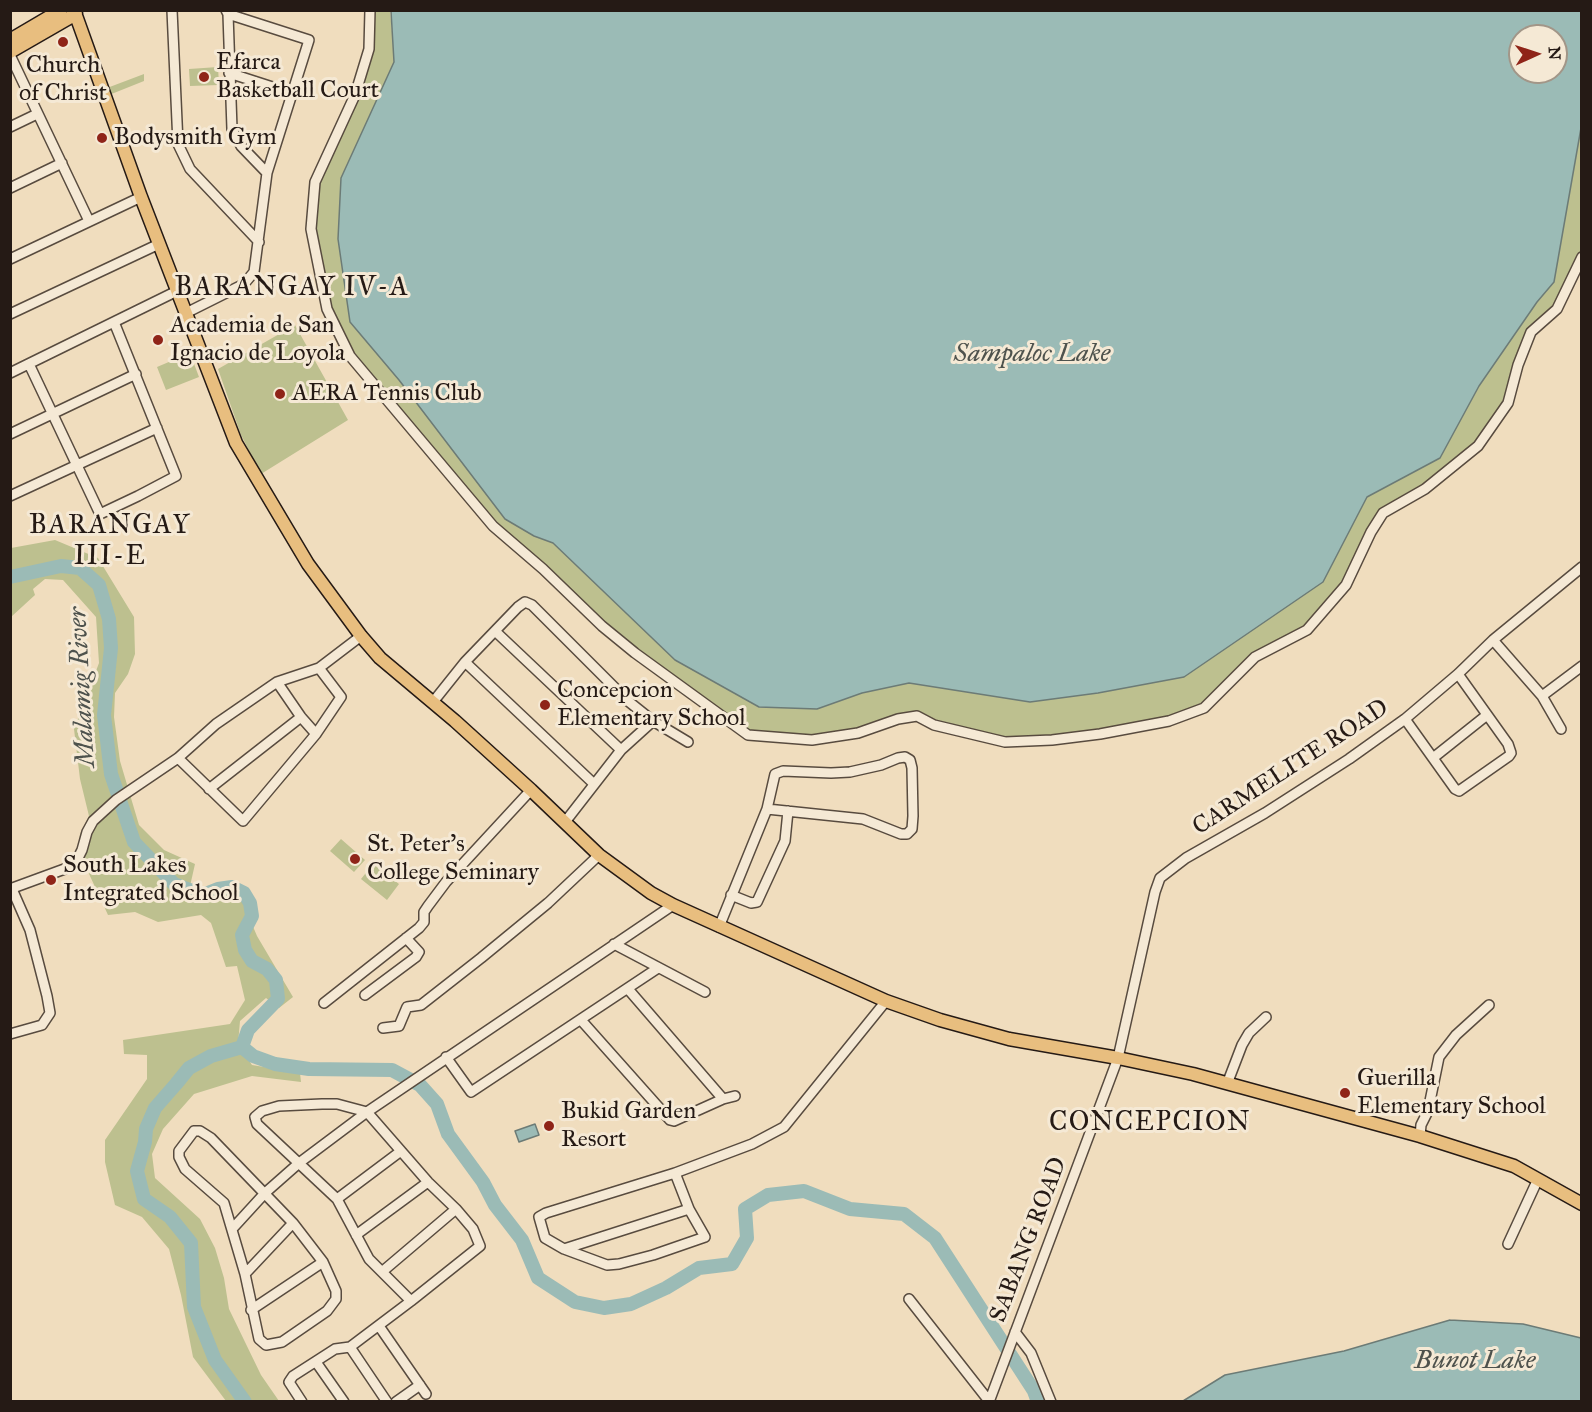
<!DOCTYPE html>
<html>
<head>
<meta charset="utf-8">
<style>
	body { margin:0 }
	#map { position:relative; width:1592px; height:1412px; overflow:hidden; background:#f0ddbe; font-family:"IM FELL Great Primer",serif }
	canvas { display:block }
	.frame { position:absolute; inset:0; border:12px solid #251a15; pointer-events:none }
	.north { position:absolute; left:1508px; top:24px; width:60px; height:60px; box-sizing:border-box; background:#f5e9d5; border:2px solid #a29688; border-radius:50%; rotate:87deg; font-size:16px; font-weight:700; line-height:24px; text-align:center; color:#251a15 }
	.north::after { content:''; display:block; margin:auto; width:21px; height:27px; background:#8f2418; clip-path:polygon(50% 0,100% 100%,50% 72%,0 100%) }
</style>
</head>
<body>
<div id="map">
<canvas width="1592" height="1412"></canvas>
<div class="frame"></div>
<div class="north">N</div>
</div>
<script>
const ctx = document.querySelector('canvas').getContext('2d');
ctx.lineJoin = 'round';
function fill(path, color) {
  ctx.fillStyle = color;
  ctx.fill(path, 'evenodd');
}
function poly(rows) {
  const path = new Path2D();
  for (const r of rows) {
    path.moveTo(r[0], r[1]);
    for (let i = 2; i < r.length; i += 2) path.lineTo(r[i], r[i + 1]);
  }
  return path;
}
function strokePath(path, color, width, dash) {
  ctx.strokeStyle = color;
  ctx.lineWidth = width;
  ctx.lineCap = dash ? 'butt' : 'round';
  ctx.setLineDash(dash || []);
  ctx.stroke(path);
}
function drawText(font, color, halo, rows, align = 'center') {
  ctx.font = font + ' "IM FELL Great Primer",serif';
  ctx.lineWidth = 6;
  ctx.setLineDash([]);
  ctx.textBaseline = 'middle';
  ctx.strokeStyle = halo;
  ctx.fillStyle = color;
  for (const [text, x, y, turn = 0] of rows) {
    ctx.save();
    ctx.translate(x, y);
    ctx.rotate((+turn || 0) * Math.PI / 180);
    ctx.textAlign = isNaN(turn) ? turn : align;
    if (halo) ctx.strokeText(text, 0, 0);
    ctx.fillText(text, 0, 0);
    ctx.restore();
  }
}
fill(poly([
	[370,11,390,11,395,62,341,179,350,322,534,536,553,543,675,660,862,693,909,683,1030,702,1323,582,1367,497,1440,458,1479,386,1537,302,1554,282,1581,128,1581,257,1550,315,1531,332,1508,403,1478,446,1383,513,1359,560,1307,630,1255,657,1204,708,1169,721,1005,742,917,716,812,740,748,735,635,653,493,526,350,356,327,309,311,229,315,182,369,49],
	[218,67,219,85,190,86,189,69],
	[144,74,144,81,109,95,107,88],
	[295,325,348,420,261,474,241,435,218,369],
	[190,353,199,377,166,390,157,367],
	[55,540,98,558,134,617,135,654,128,674,115,693,114,717,120,761,139,825,164,850,195,864,188,895,207,901,224,894,240,896,257,936,293,997,279,1008,266,998,240,1021,238,1044,252,1065,300,1073,301,1082,252,1076,194,1094,163,1129,152,1154,155,1178,200,1219,215,1248,224,1278,229,1309,261,1375,279,1401,226,1401,193,1357,181,1295,169,1249,142,1217,115,1205,105,1162,105,1140,147,1079,147,1055,124,1054,123,1040,230,1024,245,1000,237,966,226,967,211,923,201,915,158,922,135,912,108,915,78,850,80,834,89,816,80,779,74,729,99,663,96,617,63,580,45,579,33,589,35,595,11,617,11,548],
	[341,839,365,860,354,872,330,851],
	[373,864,399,884,387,900,361,879]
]), '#bdc08f');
const water = poly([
	[391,11,1581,11,1581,128,1554,282,1537,302,1479,386,1440,458,1367,497,1323,582,1184,677,1098,693,1030,702,909,683,862,693,817,709,759,707,675,660,553,543,534,536,505,519,399,380,350,322,338,239,341,178,394,62,391,11],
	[1520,36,1556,36,1556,72,1520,72,1520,36],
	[535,1124,539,1135,519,1142,515,1131,535,1124],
	[1450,1320,1523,1324,1581,1338,1581,1401,1183,1401,1225,1375,1344,1351,1450,1320]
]);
fill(water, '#9bbbb6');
strokePath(water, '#6c7b76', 1.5);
strokePath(poly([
	[10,577,61,566,80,568,99,585,109,619,111,648,104,715,111,774,134,842,174,884,203,895,218,889,232,887,244,893,250,903,252,916,242,935,245,950,252,961,267,969,276,980,278,999,248,1030,242,1047],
	[242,1047,253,1056,275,1064,309,1069,392,1070,420,1085,437,1104,448,1134,483,1182,495,1205,522,1240,538,1278,575,1302,604,1308,631,1304,666,1288,699,1268,732,1264,747,1238,745,1209,768,1195,804,1191,850,1209,904,1214,935,1238,1034,1391,1038,1402],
	[242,1047,211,1056,189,1068,176,1084,155,1108,146,1129,145,1142,137,1171,144,1199,170,1217,191,1243,194,1307,215,1360,245,1402]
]), '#9bbbb6', 14);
const minor = poly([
	[172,10,178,144,190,169,259,242],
	[226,10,228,14,232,129,241,146,267,173],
	[370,10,369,49,355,95,315,182,311,229,327,309,350,356,493,526,543,569,602,626,635,653,748,735,812,740,858,733,898,719,917,716,934,725,1005,742,1052,740,1100,734,1169,721,1204,708,1255,657,1307,630,1346,585,1371,532,1383,513,1425,489,1478,446,1508,403,1518,365,1531,332,1557,309,1582,257],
	[10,55,89,221],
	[229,73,291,93],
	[10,127,37,114],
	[10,188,62,163],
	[10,259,141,197],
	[186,313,244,284,254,272,267,173,309,40,228,14],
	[10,314,159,244],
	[29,364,100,514,138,496,176,476,114,322],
	[10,373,177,291],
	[10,434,136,374],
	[10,496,157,428],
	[495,631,621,750],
	[1493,640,1542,696,1561,729],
	[465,662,593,783],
	[277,682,301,717,316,734],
	[1542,696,1582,666],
	[433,702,465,662,518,607,525,602,532,605,628,701,653,721,688,742],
	[1405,719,1455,789,1459,791,1509,756,1511,753,1508,744,1458,674],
	[178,758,243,821,316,734,341,697,319,668],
	[1433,758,1487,715],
	[209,789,301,717],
	[565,822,621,750,653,721],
	[10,889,70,867,76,862,82,850,87,832,93,821,116,800,178,758,216,724,277,682,319,668,361,636],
	[731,895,751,903,757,902,785,841,788,811],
	[719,927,767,809,775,774,783,771,831,773,850,772,881,765,898,758,905,757,910,760,912,768,913,816,912,829,907,834,901,834,863,819,767,809],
	[614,944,705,992],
	[628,989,723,1099],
	[365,995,416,957,419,952,406,938],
	[324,1003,419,928,424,922,424,912,428,906,446,882,531,790],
	[581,1020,670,1120,674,1121,723,1099,735,1096],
	[383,1028,399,1026,407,1007,421,1005,481,958,548,903,599,855],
	[10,1034,42,1025,50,1013,47,996,30,930,12,889],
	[446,1057,471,1092,658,968],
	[1227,1084,1242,1045,1249,1033,1266,1017],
	[194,1131,200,1131,211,1138,293,1223,323,1262,336,1291,336,1299,327,1311,282,1342,266,1345,259,1339,245,1274,224,1203,185,1169,179,1157,179,1151,194,1131],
	[1420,1136,1421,1125,1428,1111,1439,1057,1456,1035,1489,1005],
	[675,1173,689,1209,705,1237,653,1255,619,1264,607,1265,564,1249,545,1238,539,1217,546,1213,675,1173,752,1144,784,1127,886,1001],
	[337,1199,401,1151],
	[233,1228,265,1193,299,1163,367,1112,673,905],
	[356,1235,428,1182],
	[1508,1244,1538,1179],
	[564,1249,689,1209],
	[383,1271,456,1209],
	[245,1274,293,1223],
	[909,1299,989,1401],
	[251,1310,323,1262],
	[379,1326,426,1394],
	[1015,1332,1031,1353,1051,1402],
	[350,1347,387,1402],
	[316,1362,344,1402],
	[302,1402,289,1382,293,1376,335,1349,350,1347,411,1301,480,1246,473,1229,456,1209,428,1182,367,1112,337,1104,322,1104,279,1106,262,1111,255,1117,257,1124,337,1199,369,1259,411,1301],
	[396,1402,420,1385],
	[989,1402,1118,1058,1155,892,1160,878,1186,858,1265,813,1349,759,1405,719,1458,674,1493,640,1582,567]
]);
const major = poly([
	[74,10,141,197,236,443,308,564,361,636,380,658,455,721,531,790,599,855,651,893,673,905,886,1001,940,1020,1009,1039,1118,1058,1193,1074,1420,1136,1514,1166,1582,1204],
	[10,40,61,10],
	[10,52,76,14]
]);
strokePath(minor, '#584b3f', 12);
strokePath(major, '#251a15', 15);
strokePath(minor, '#f5e9d5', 9);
strokePath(major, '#e8be7f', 12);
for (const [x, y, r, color] of [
	[63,42,6,"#8f2418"],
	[204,77,6,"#8f2418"],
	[102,138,6,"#8f2418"],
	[158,340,6,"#8f2418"],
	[280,394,6,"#8f2418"],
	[545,705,6,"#8f2418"],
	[355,859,6,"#8f2418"],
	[51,880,6,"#8f2418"],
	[1345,1093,6,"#8f2418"],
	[549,1126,6,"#8f2418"]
]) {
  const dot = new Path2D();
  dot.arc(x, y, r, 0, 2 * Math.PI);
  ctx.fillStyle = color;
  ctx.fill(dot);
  strokePath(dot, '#f5e9d5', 2);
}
drawText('24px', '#251a15', '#f5e9d5', [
	["Efarca",216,63],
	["Basketball Court",216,91],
	["Church",63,66,"center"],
	["of Christ",63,94,"center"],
	["Bodysmith Gym",114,138],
	["Academia de San",170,326],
	["Ignacio de Loyola",170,354],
	["AERA Tennis Club",292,394],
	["Concepcion",557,691],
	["Elementary School",557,719],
	["St. Peter's",367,845],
	["College Seminary",367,873],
	["South Lakes",63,866],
	["Integrated School",63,894],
	["Guerilla",1357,1079],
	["Elementary School",1357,1107],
	["Bukid Garden",561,1112],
	["Resort",561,1140]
], 'left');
drawText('24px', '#251a15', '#f5e9d5', [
	["CARMELITE ROAD",1291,768,-33],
	["SABANG ROAD",1029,1240,-69]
]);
drawText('italic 26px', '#4e524d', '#f5e9d5', [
	["Sampaloc Lake",1032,355],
	["Malamig River",83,687,-93],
	["Bunot Lake",1475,1362]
]);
ctx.letterSpacing = '1.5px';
drawText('27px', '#251a15', '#f5e9d5', [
	["BARANGAY IV-A",292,288],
	["BARANGAY",110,526],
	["III-E",110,557],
	["CONCEPCION",1150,1123]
]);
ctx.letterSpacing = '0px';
</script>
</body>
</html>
